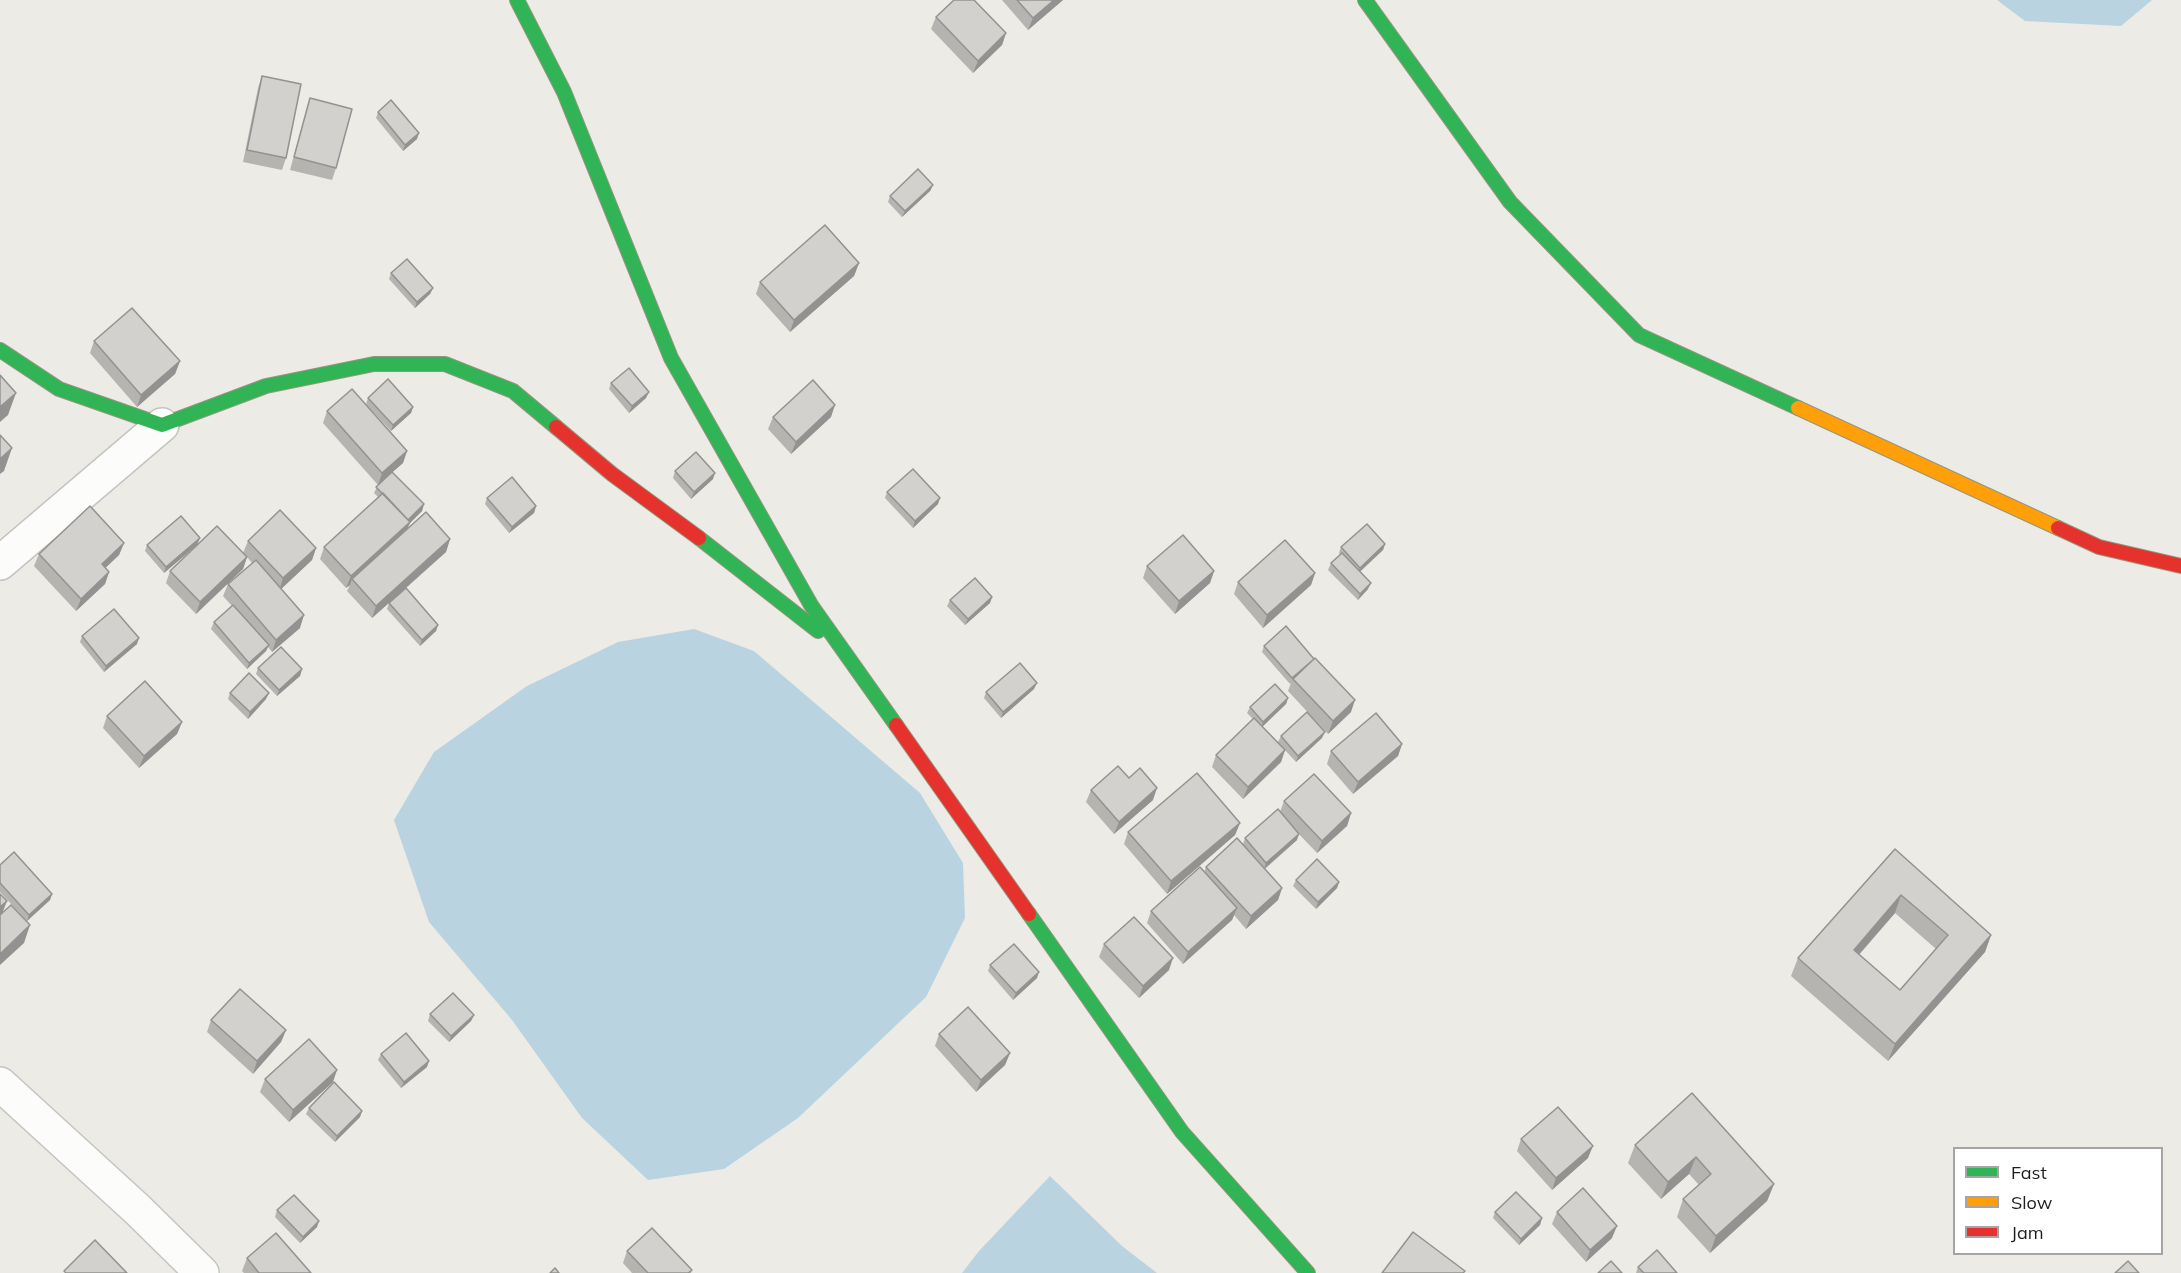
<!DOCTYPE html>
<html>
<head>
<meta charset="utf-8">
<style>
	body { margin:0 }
	#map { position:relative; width:2181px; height:1273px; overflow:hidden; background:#ecebe6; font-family:Mulish,sans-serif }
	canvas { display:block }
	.legend { position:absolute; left:1953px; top:1147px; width:210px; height:108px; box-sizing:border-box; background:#fff; border:2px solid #a5a5a5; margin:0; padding:8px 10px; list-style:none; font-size:18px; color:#1e1e1e }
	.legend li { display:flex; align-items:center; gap:12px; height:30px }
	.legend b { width:30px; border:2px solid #a5a5a5 }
</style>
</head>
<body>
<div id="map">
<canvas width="2181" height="1273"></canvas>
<ul class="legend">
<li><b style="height:8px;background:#30b455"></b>Fast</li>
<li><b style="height:8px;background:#ff9f0a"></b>Slow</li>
<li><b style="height:8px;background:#e5322d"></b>Jam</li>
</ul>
</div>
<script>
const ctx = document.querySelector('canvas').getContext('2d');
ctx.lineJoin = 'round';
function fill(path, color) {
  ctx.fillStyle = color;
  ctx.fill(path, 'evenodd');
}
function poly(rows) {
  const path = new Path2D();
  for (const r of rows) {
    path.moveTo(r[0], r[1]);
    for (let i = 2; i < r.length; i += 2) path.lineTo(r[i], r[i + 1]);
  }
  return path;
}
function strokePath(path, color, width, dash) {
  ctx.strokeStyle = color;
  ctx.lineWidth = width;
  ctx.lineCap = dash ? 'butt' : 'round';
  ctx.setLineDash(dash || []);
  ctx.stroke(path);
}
fill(poly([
	[1997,0,2152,0,2121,26,2025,21],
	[694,629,754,651,920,793,963,863,965,918,926,997,798,1118,724,1169,648,1180,582,1118,512,1020,429,922,394,820,434,752,527,686,618,642],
	[1050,1176,1122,1246,1157,1273,962,1273,979,1251]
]), '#b9d4e0');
const street = poly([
	[0,563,162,425],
	[0,1084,138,1210,202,1273]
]);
const fast = poly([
	[517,0,564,92,671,358,811,605,896,725],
	[1365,0,1510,202,1639,335,1798,408],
	[0,350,59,389,162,425,266,386,374,364,445,364,513,391,556,427],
	[699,538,818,631],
	[1029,914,1182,1132,1308,1273]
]);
const slow = poly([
	[1798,408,2058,528]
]);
const jam = poly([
	[556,427,612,474,699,538],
	[2058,528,2099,547,2181,566],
	[896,725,1029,914]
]);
strokePath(street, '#c5c4c2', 36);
strokePath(fast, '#92967e', 16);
strokePath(slow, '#92967e', 16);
strokePath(jam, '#92967e', 16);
strokePath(street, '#fcfcfb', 33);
strokePath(fast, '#30b455', 14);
strokePath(slow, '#ff9f0a', 14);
strokePath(jam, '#e5322d', 14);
fill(poly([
	[1002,0,1063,0,1028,30],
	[936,17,1006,33,1002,45,973,73,931,29],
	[262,76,286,158,282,170,243,162,258,88],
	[310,98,336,168,332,180,290,170,306,111],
	[378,112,417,139,403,151,376,118],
	[933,185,930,191,902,217,888,202,890,196],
	[859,263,854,276,790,332,756,294,760,282],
	[391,273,433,288,430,294,415,308,389,279],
	[94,341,180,361,175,374,137,407,90,353],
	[611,383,646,398,629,413,609,389],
	[368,398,413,407,411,413,391,431,366,404],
	[327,411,407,451,403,463,392,472,424,504,422,511,410,523,407,529,450,539,446,552,406,588,438,625,436,631,420,646,387,609,389,603,372,618,347,591,350,585,346,588,320,559,324,547,378,497,374,493,378,485,323,423],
	[773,417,831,417,791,454,768,429],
	[675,471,713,479,691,499,673,478],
	[887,492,938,504,913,528,885,498],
	[487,498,536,506,534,513,509,533,485,504],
	[200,538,197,545,164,573,145,551,147,545],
	[248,541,316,548,312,560,281,589,300,628,272,652,268,647,266,651,247,669,211,629,214,622,232,606,223,596,228,584,252,563,247,557,243,569,196,614,166,583,170,571,243,553],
	[124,543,119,555,105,568,109,572,105,584,76,611,34,566,39,554],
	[1385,544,1383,550,1360,572,1368,589,1358,600,1328,570,1331,563,1340,554,1339,553,1341,547],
	[1147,566,1214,571,1210,583,1175,614,1143,578],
	[1315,573,1311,585,1263,628,1234,594,1238,582],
	[992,597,990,603,965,625,947,606,950,600],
	[82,636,137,644,104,672,80,642],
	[1264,646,1351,712,1328,734,1288,691,1291,683,1290,684,1262,652],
	[258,668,302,669,300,676,277,696,256,674],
	[1034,689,1001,718,984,698,986,692],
	[230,693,266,699,248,719,228,699],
	[1288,698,1286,704,1262,727,1278,742,1281,736,1322,738,1296,762,1285,750,1281,762,1243,799,1212,767,1216,755,1253,719,1247,713,1250,707],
	[107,716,182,722,177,734,139,768,103,728],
	[1402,744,1398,756,1353,794,1327,764,1331,751],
	[1129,778,1153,800,1114,834,1086,802,1091,790],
	[1284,801,1351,813,1347,826,1317,853,1297,832,1297,840,1265,869,1282,888,1278,900,1246,929,1234,915,1232,920,1183,964,1147,923,1151,911,1204,872,1206,867,1243,844,1245,838,1280,812],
	[1240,823,1235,835,1167,894,1124,844,1128,832],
	[1895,849,1991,935,1985,952,1888,1061,1791,976,1798,958],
	[1895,913,1936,949,1900,990,1859,955],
	[0,865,52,894,50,900,27,921,0,892],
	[1296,880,1339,882,1337,888,1316,909,1293,886],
	[1104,944,1169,970,1139,998,1099,957],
	[990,965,1037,978,1013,1000,988,971],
	[430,1014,474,1015,471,1021,449,1042,428,1021],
	[211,1020,286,1030,281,1042,253,1074,207,1032],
	[939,1034,1010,1053,1005,1065,976,1092,935,1046],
	[381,1054,427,1067,401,1088,378,1060],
	[265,1079,333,1082,289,1122,260,1092],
	[1692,1093,1774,1184,1767,1201,1710,1253,1677,1217,1683,1199,1699,1185,1689,1174,1661,1199,1628,1163,1635,1145],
	[309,1108,362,1111,360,1117,335,1142,306,1114],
	[1521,1139,1588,1158,1552,1190,1517,1151],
	[277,1210,317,1227,300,1243,275,1217],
	[1495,1212,1542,1218,1540,1225,1519,1245,1493,1218],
	[1557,1212,1612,1238,1586,1262,1552,1224],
	[627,1251,692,1270,691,1273,632,1273,623,1263],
	[247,1258,311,1273,244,1273,242,1271],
	[1638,1267,1677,1273,1636,1273]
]), '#b5b4b0');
fill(poly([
	[1054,0,1063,0,1028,30,1033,18],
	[1006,33,1002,45,973,73,978,61],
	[419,133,417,139,403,151,405,145],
	[933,185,930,191,902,217,905,211],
	[859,263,854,276,790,332,794,320],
	[433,288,430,294,415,308,417,302],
	[180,361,175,374,137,407,141,395],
	[649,392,646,398,629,413,632,406],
	[16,393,8,415,0,422,0,407],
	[835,405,831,417,791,454,796,442],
	[413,407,411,413,391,431,393,425],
	[12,448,4,471,0,474,0,459],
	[407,451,403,463,378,485,382,473],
	[715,473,713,479,691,499,694,492],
	[940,498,938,504,913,528,915,521],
	[424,504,422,511,410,523,405,534,352,579,350,585,346,588,351,576],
	[536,506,534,513,509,533,512,527],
	[200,538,197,545,164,573,166,567],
	[450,539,446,552,372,618,376,606],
	[124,543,119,555,97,576,102,564],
	[1385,544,1383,550,1357,574,1360,568],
	[316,548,312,560,279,591,283,578],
	[247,557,243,569,196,614,200,602],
	[1214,571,1210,583,1175,614,1179,601],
	[109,572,105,584,76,611,81,599],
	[1315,573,1311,585,1263,628,1267,615],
	[1371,583,1368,589,1358,600,1360,594],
	[992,597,990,603,965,625,968,619],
	[304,615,300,628,272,652,276,640],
	[438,625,436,631,420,646,422,640],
	[139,638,137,644,104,672,106,666],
	[269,645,266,651,247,669,249,663],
	[302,669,300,676,277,696,279,690],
	[1037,683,1034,689,1001,718,1003,712],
	[269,693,266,699,248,719,250,712],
	[1288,698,1286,704,1261,728,1263,722],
	[1355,700,1351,712,1328,734,1333,721],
	[182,722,177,734,139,768,144,756],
	[1325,732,1322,738,1296,762,1298,756],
	[1402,744,1398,756,1353,794,1358,782],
	[1285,750,1281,762,1243,799,1248,787],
	[1157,788,1153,800,1114,834,1119,822],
	[1351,813,1347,826,1317,853,1322,841],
	[1240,823,1235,835,1167,894,1171,881],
	[1299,834,1297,840,1264,869,1266,863],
	[1339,882,1337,888,1316,909,1318,902],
	[1282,888,1278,900,1246,929,1251,916],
	[52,894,50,900,27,921,29,915],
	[1901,895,1895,913,1847,968,1854,950],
	[7,901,0,919,0,907],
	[1237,908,1232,920,1183,964,1188,952],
	[30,925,24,943,0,965,0,954],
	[1991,935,1985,952,1888,1061,1895,1044],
	[1173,958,1169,970,1139,998,1143,986],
	[1039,972,1037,978,1013,1000,1016,993],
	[474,1015,471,1021,449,1042,451,1036],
	[286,1030,281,1042,253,1074,257,1061],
	[1010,1053,1005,1065,976,1092,981,1080],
	[429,1061,427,1067,401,1088,404,1082],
	[337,1070,333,1082,289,1122,293,1110],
	[362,1111,360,1117,335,1142,337,1136],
	[1593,1146,1588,1158,1552,1190,1556,1178],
	[1696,1157,1689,1174,1661,1199,1668,1182],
	[1774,1184,1767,1201,1710,1253,1716,1236],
	[1542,1218,1540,1225,1519,1245,1521,1239],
	[319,1221,317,1227,300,1243,303,1237],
	[1617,1226,1612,1238,1586,1262,1590,1250]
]), '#949290');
const building = poly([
	[954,0,974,0,1006,33,978,61,936,17,954,0],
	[1017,0,1054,0,1033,18,1017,0],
	[262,76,301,84,286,158,247,150,262,76],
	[310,98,352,109,336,168,294,157,310,98],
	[391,100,419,133,405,145,378,112,391,100],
	[918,169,933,185,905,211,890,196,918,169],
	[825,225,859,263,794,320,760,282,825,225],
	[407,259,433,288,417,302,391,273,407,259],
	[132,308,180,361,141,395,94,341,132,308],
	[629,368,649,392,632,406,611,383,629,368],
	[0,375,16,393,0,407,0,375],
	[388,379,413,407,393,425,368,398,388,379],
	[813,380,835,405,796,442,773,417,813,380],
	[352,389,407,451,382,473,327,411,352,389],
	[0,435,12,448,0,459,0,435],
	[696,452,715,473,694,492,675,471,696,452],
	[913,469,940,498,915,521,887,492,913,469],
	[392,472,424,504,408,520,376,487,392,472],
	[512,477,536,506,512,527,487,498,512,477],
	[383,493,410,522,351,576,324,547,383,493],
	[90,506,124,543,102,564,109,572,81,599,39,554,90,506],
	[280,510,316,548,283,578,248,541,280,510],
	[426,512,450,539,376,606,352,579,426,512],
	[181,516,200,538,166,567,147,545,181,516],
	[1367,524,1385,544,1360,568,1341,547,1367,524],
	[217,526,247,557,200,602,170,571,217,526],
	[1183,535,1214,571,1179,601,1147,566,1183,535],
	[1285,540,1315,573,1267,615,1238,582,1285,540],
	[1342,553,1371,583,1360,594,1331,563,1342,553],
	[256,560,304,615,276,640,228,584,256,560],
	[975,578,992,597,968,619,950,600,975,578],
	[406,588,438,625,422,640,389,603,406,588],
	[233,605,269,645,249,663,214,622,233,605],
	[114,609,139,638,106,666,82,636,114,609],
	[1286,626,1314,659,1292,678,1264,646,1286,626],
	[281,647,302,669,279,690,258,668,281,647],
	[1315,658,1355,700,1333,721,1293,679,1315,658],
	[1020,663,1037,683,1003,712,986,692,1020,663],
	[249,673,269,693,250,712,230,693,249,673],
	[145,681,182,722,144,756,107,716,145,681],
	[1275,684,1288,698,1263,722,1250,707,1275,684],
	[1307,712,1325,732,1298,756,1281,736,1307,712],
	[1376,713,1402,744,1358,782,1331,751,1376,713],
	[1254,718,1285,750,1248,787,1216,755,1254,718],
	[1118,766,1129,778,1140,768,1157,788,1119,822,1091,790,1118,766],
	[1197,773,1240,823,1171,881,1128,832,1197,773],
	[1314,774,1351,813,1322,841,1284,801,1314,774],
	[1278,809,1299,834,1266,863,1245,838,1278,809],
	[1237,838,1282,888,1251,916,1206,867,1237,838],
	[1895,849,1991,935,1895,1044,1798,958,1895,849],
	[1901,895,1948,935,1900,990,1854,950,1901,895],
	[14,852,52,894,29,915,0,883,0,865,14,852],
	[1317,859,1339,882,1318,902,1296,880,1317,859],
	[1200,867,1237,908,1188,952,1151,911,1200,867],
	[0,894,7,901,0,907,0,894],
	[11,905,30,925,0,954,0,915,11,905],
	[1134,917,1173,958,1143,986,1104,944,1134,917],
	[1014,944,1039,972,1016,993,990,965,1014,944],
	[240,989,286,1030,257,1061,211,1020,240,989],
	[453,993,474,1015,451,1036,430,1014,453,993],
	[968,1007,1010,1053,981,1080,939,1034,968,1007],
	[406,1033,429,1061,404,1082,381,1054,406,1033],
	[309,1039,337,1070,293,1110,265,1079,309,1039],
	[334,1082,362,1111,337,1136,309,1108,334,1082],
	[1692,1093,1774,1184,1716,1236,1683,1199,1711,1174,1696,1157,1668,1182,1635,1145,1692,1093],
	[1558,1107,1593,1146,1556,1178,1521,1139,1558,1107],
	[1583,1188,1617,1226,1590,1250,1557,1212,1583,1188],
	[1516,1192,1542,1218,1521,1239,1495,1212,1516,1192],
	[294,1195,319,1221,303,1237,277,1210,294,1195],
	[652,1228,692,1270,688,1273,648,1273,627,1251,652,1228],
	[1413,1232,1465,1271,1463,1273,1382,1273,1413,1232],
	[276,1233,311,1273,259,1273,247,1258,276,1233],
	[95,1240,127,1273,66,1273,64,1271,95,1240],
	[1657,1250,1677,1273,1644,1273,1638,1267,1657,1250],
	[1611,1261,1622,1273,1598,1273,1611,1261],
	[2128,1261,2139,1273,2115,1273,2128,1261],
	[555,1268,559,1273,550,1273,555,1268]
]);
fill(building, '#d3d1cd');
strokePath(building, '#949290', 1.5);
</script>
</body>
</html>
